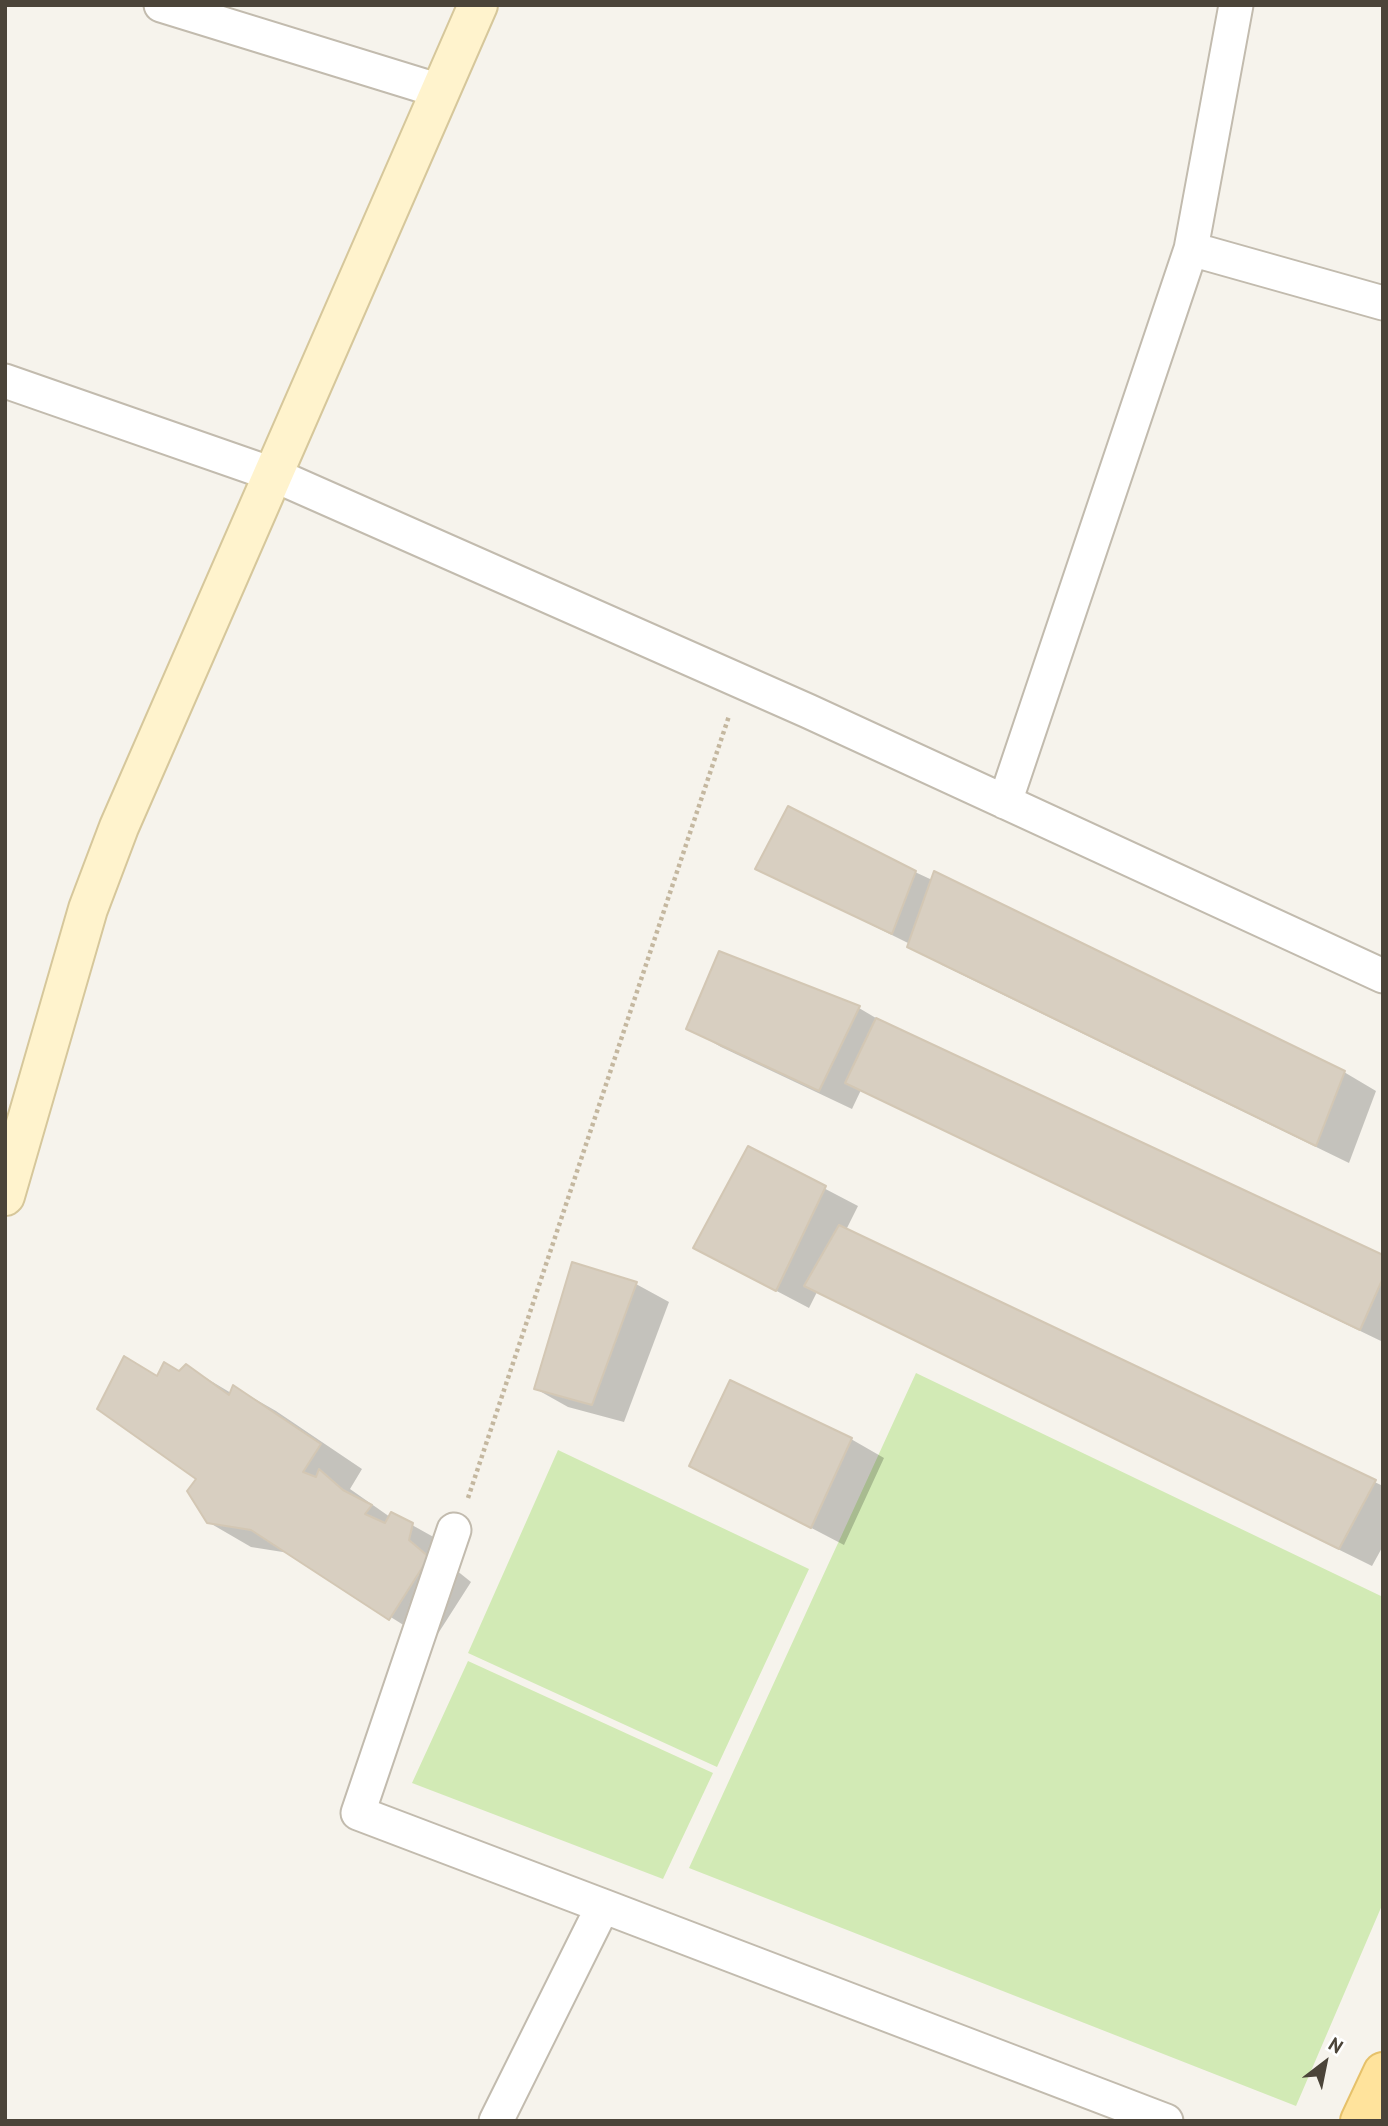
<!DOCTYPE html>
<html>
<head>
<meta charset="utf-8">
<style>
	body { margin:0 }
	#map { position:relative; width:1388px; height:2126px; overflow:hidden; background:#f6f3ec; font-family:"PT Sans",sans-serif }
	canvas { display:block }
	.frame { position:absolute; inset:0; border:7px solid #4b4439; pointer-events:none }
	.north { position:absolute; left:1290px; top:2028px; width:70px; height:70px; -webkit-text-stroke:5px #fff; paint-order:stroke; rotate:32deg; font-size:19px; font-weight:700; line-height:28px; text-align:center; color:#4b4439 }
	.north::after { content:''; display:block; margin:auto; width:24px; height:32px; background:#4b4439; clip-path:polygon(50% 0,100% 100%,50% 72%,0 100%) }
</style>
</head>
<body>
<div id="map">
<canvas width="1388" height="2126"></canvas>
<div class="frame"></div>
<div class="north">N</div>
</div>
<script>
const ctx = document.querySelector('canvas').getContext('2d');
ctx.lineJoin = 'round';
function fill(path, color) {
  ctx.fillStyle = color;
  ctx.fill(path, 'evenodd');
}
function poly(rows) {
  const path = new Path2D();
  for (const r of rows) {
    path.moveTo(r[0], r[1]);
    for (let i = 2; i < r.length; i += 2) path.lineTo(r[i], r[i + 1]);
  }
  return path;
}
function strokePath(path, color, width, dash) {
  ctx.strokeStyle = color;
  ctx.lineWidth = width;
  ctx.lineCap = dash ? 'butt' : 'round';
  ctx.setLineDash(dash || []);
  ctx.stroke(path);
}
fill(poly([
	[916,1373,1383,1597,1383,1903,1296,2106,689,1868],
	[558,1450,809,1569,717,1767,468,1653],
	[468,1661,713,1773,663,1879,412,1783]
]), '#d2eab5');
fill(poly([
	[757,868,915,872,1344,1072,1376,1091,1349,1163,942,965,910,944],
	[859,1008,891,1027,1383,1257,1383,1342,861,1090,852,1109,721,1047,688,1028],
	[749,1149,858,1206,846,1230,1383,1486,1383,1546,1372,1566,817,1292,809,1308,695,1248],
	[636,1284,669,1302,624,1422,568,1407,536,1389],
	[186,1366,231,1393,234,1387,276,1411,362,1469,350,1489,390,1517,412,1525,455,1549,451,1566,471,1582,432,1643,289,1553,251,1547,208,1522,198,1479,158,1378,180,1373],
	[851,1439,884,1458,844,1545,691,1465]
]), '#0003');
const building = poly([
	[788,806,916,871,892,934,755,869,788,806],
	[934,871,1345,1071,1316,1146,907,947,934,871],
	[719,951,860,1006,819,1091,686,1029,719,951],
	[876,1018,1383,1255,1383,1278,1360,1330,845,1083,876,1018],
	[748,1146,826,1186,776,1291,693,1248,748,1146],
	[839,1225,1376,1480,1339,1549,804,1286,839,1225],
	[572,1262,637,1282,592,1405,534,1389,572,1262],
	[124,1356,157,1376,164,1362,179,1371,186,1364,229,1395,233,1385,321,1444,303,1472,316,1477,319,1469,343,1490,372,1505,365,1514,385,1523,391,1512,413,1523,409,1540,429,1557,389,1620,251,1530,207,1523,187,1491,196,1479,97,1409,124,1356],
	[730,1380,852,1438,811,1528,689,1466,730,1380]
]);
fill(building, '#d8cfc1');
strokePath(building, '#d3c7b4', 2);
const street = poly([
	[161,5,440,91],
	[1191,249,1383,303],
	[5,381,272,474,808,711,1383,976],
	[1005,802,1191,249,1236,5],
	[454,1530,358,1813,603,1906],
	[496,2121,603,1906,1166,2121]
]);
const secondary = poly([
	[5,1196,88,909,119,827,478,5]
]);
const primary = poly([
	[1360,2121,1383,2072]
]);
strokePath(street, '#c2bbae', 37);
strokePath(secondary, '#d6c79b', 42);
strokePath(primary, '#e6c16a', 42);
strokePath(poly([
	[468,1498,729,716]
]), '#c4b79f', 4.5, [3.5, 3.5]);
strokePath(street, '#fff', 33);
strokePath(secondary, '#fff3cd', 38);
strokePath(primary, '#ffe39c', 38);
</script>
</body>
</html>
